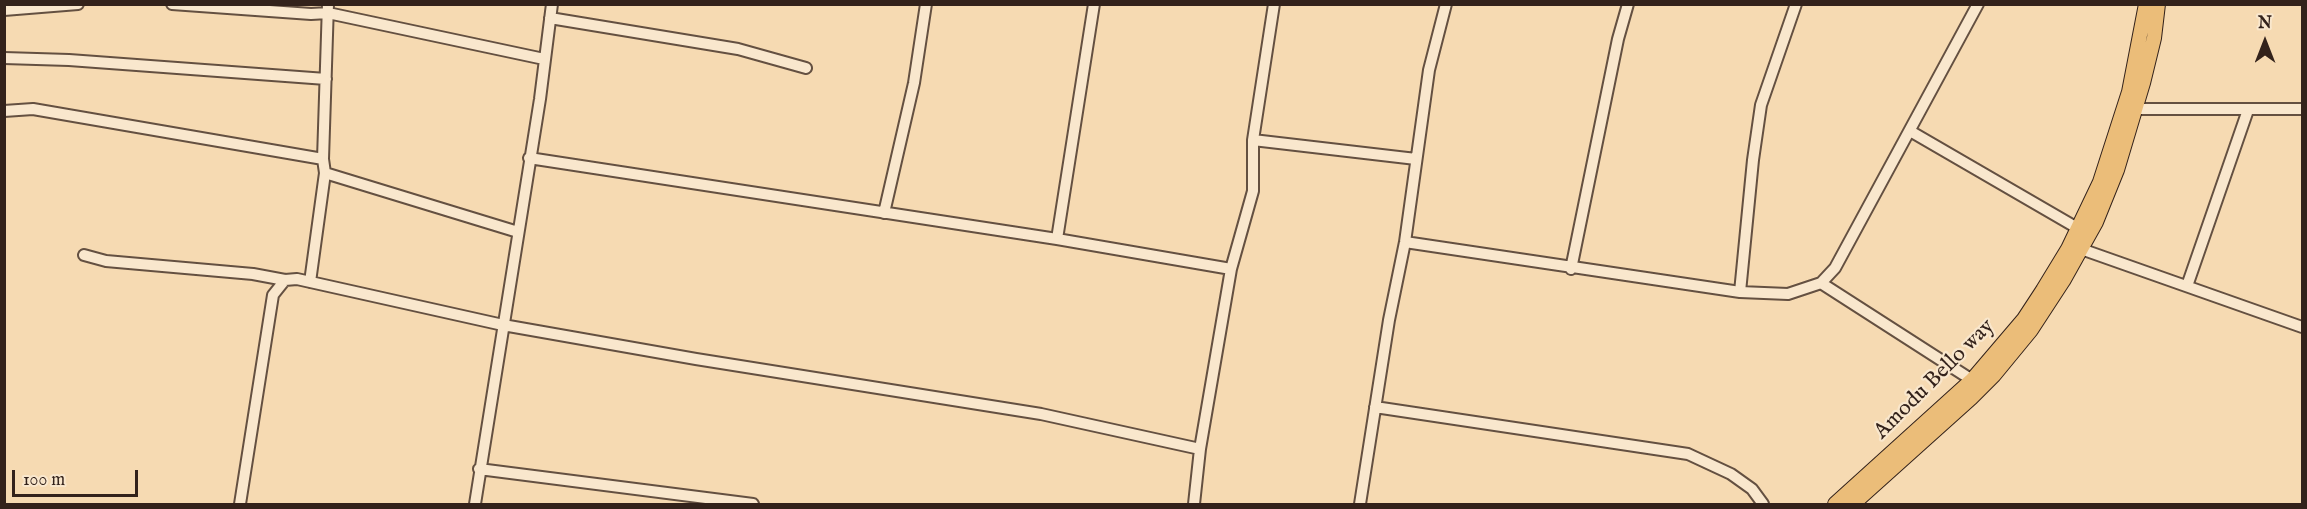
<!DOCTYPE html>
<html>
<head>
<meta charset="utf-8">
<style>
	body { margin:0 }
	#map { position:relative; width:2307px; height:509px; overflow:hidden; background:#f6dab2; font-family:"IM FELL English",serif }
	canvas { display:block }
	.frame { position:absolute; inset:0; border:6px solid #33221b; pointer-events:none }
	.north { position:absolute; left:2235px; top:12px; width:60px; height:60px; -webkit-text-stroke:4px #f9e7cd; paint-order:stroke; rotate:0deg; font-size:16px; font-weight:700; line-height:24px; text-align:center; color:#33221b }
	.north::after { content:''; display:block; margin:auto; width:21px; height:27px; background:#33221b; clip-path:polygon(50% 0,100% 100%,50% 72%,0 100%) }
	.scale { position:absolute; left:12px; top:470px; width:126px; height:27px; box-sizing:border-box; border:3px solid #33221b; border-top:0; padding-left:8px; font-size:18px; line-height:21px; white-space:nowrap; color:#33221b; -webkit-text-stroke:4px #f9e7cd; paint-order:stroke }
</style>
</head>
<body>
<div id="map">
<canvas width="2307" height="509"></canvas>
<div class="frame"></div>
<div class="north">N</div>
<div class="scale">100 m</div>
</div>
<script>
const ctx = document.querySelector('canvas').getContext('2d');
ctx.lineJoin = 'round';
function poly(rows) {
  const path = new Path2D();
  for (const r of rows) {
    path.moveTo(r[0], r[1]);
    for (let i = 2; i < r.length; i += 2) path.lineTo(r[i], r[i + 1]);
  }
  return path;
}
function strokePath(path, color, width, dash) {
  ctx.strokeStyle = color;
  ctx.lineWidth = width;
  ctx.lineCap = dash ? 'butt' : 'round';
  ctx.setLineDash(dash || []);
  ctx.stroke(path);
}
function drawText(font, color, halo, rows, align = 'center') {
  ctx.font = font + ' "IM FELL English",serif';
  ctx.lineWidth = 4.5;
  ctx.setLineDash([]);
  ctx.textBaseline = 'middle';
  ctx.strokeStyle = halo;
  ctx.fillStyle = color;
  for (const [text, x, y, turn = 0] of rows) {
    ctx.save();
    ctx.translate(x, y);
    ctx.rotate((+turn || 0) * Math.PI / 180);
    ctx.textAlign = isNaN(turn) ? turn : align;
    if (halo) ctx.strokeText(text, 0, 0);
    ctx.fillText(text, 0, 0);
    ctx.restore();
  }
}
const minor = poly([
	[172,4,311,14,328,13,544,59],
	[4,10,78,4],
	[550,18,738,49,806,68],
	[4,58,69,60,326,79],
	[2137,109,2302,109],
	[4,111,33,109,323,159],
	[1910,131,2079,229],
	[1253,140,1416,159],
	[529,158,1057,239,1231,269],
	[325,173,518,232],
	[884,213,914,83,926,4],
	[1057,239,1094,4],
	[1405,242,1740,292,1788,294,1821,283,1835,268,1978,4],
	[2081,249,2302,327],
	[84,255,106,261,253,274,285,280],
	[1571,269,1618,39,1628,4],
	[310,282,325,173,323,159,328,4],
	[1821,283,1972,380],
	[2187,286,2248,110],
	[1740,292,1753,160,1761,105,1796,4],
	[1375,407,1688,454,1731,474,1752,489,1763,504],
	[479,469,753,504],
	[240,504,273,295,285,280,297,279,503,325,696,359,1041,414,1200,449],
	[475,504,540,99,552,4],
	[1194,504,1200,449,1231,269,1253,191,1253,140,1274,4],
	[1360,504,1389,320,1405,242,1429,70,1446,4]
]);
const major = poly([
	[1835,504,1972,380,2024,319,2043,290,2068,249,2100,182,2129,92,2146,4],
	[1853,504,1971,398,1994,375,2031,330,2063,281,2096,222,2117,170,2143,83,2154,38,2158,4]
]);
strokePath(minor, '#645041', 14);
strokePath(major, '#33221b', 16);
strokePath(minor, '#f9e7cd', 10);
strokePath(major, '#ebbd79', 14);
drawText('22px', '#33221b', '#f9e7cd', [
	["Amodu Bello way",1935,380,-45]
]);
</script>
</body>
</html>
